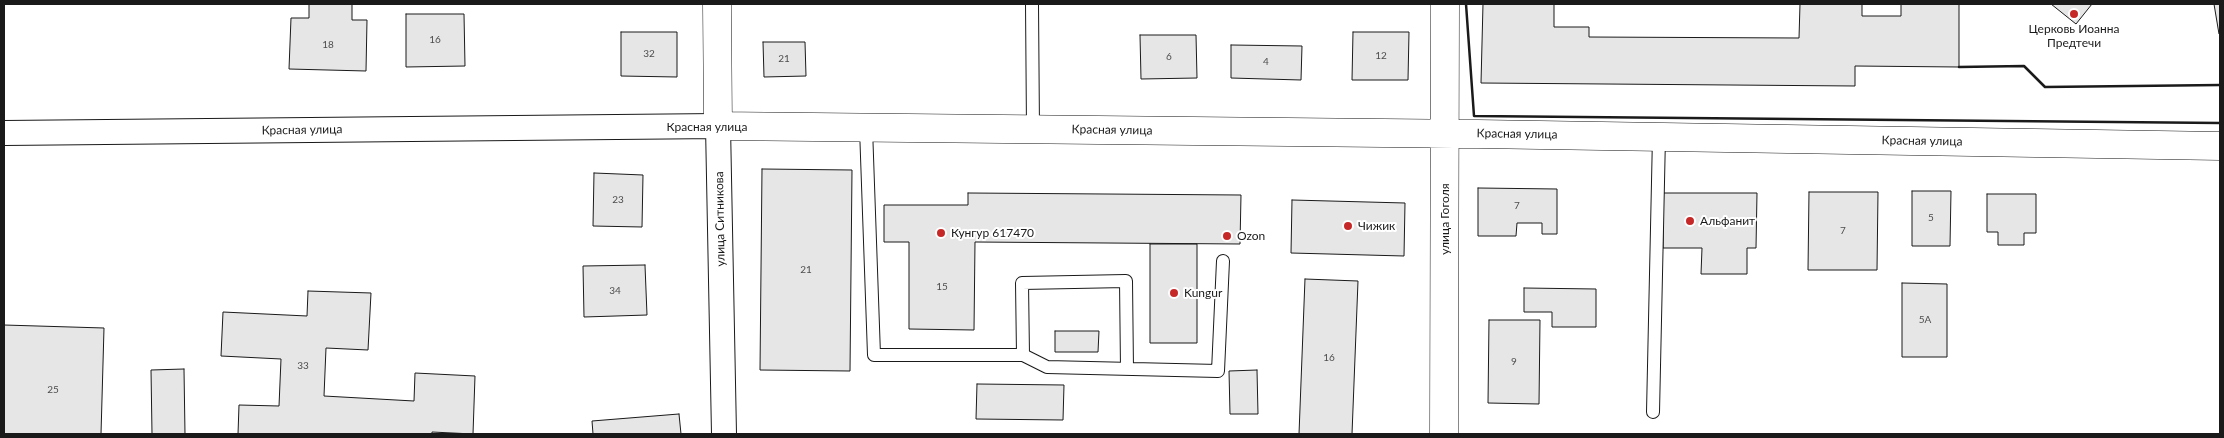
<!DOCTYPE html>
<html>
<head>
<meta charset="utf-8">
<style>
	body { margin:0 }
	#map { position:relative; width:2224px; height:438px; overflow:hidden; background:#fff; font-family:Lato,sans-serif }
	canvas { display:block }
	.frame { position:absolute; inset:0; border:5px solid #1a1a1a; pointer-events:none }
</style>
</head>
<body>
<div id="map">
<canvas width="2224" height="438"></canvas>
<div class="frame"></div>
</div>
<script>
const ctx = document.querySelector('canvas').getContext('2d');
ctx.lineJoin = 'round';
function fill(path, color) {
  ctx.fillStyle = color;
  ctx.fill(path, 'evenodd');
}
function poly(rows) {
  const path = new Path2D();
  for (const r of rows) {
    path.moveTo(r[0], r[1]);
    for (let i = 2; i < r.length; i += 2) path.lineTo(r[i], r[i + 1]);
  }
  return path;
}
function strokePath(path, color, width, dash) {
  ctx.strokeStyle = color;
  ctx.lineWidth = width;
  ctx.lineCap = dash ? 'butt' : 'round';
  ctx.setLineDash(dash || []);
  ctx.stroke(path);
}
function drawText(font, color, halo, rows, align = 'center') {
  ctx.font = font + ' Lato,sans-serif';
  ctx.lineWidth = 4;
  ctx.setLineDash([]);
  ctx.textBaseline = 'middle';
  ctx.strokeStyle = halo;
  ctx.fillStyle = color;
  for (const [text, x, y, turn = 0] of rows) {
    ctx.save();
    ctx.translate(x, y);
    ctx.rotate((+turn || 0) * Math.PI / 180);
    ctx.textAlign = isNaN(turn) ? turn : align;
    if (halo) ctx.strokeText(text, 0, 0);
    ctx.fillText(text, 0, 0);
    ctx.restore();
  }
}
const building = poly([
	[309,4,352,4,352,20,367,20,366,71,289,69,291,18,309,18,309,4],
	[1483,4,1554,4,1554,27,1589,27,1589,37,1799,38,1800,4,1862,4,1862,16,1901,16,1901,4,1959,4,1959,67,1855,66,1855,86,1481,83,1483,4],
	[2051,4,2092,4,2076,24,2051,4],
	[2214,4,2220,4,2220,34,2219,34,2214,4],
	[406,14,464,14,465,66,406,67,406,14],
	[621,32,677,32,677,77,621,76,621,32],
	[1353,32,1409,32,1408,80,1352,80,1353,32],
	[1140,35,1196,35,1197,78,1141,79,1140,35],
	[763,42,805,42,806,76,764,77,763,42],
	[1231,45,1302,46,1301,80,1231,78,1231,45],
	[762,169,852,170,850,371,760,370,762,169],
	[594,173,643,175,642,227,593,226,594,173],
	[1478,188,1557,189,1557,234,1542,234,1542,223,1517,223,1516,236,1478,236,1478,188],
	[1912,191,1951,191,1950,246,1912,246,1912,191],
	[1809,192,1878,192,1877,270,1808,270,1809,192],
	[968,193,1241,195,1240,244,975,242,974,330,909,329,909,242,884,242,884,205,968,205,968,193],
	[1663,193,1757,193,1756,248,1747,248,1747,274,1701,274,1702,248,1663,248,1663,193],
	[1987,194,2036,194,2036,233,2024,233,2024,245,1998,245,1998,232,1987,232,1987,194],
	[1292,200,1405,203,1404,256,1291,253,1292,200],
	[1150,244,1197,244,1197,343,1150,343,1150,244],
	[645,265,647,315,584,317,583,266,645,265],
	[1305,279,1358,281,1352,434,1299,434,1305,279],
	[1902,283,1947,284,1947,357,1902,357,1902,283],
	[1524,288,1596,289,1596,327,1552,327,1552,312,1524,312,1524,288],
	[308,291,371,293,368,350,326,348,324,396,414,401,415,373,475,376,473,434,432,432,432,434,238,434,239,405,279,406,281,359,221,356,223,312,307,316,308,291],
	[1489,320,1540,320,1539,404,1488,403,1489,320],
	[4,325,104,328,101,434,4,434,4,325],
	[1055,331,1099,331,1098,352,1055,352,1055,331],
	[184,369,185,434,152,434,151,370,184,369],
	[1257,370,1258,414,1230,414,1229,371,1257,370],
	[977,384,1064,385,1063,420,976,419,977,384],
	[679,414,681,434,593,434,592,421,679,414]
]);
fill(building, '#e6e6e6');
strokePath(building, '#1a1a1a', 1);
const lane = poly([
	[1032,4,1033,130],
	[866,128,874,355,1023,355,1047,367,1218,371,1223,261],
	[1023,355,1022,283,1126,281,1127,369],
	[1653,412,1659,136]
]);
const street = poly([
	[4,133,718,126,724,434]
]);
const secondary = poly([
	[717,4,718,126,1478,134,2220,146],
	[1444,434,1445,4]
]);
strokePath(lane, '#1a1a1a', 14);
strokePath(street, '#1a1a1a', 26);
strokePath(secondary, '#1a1a1a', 29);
strokePath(lane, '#fff', 12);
strokePath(street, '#fff', 24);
strokePath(secondary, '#fff', 28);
strokePath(poly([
	[1466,4,1474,116,2220,123],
	[1959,67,2024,66,2045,87,2220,85]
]), '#1a1a1a', 2.5);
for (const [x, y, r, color] of [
	[2074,14,5,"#c62828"],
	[1690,221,5,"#c62828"],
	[1348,226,5,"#c62828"],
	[941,233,5,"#c62828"],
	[1227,236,5,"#c62828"],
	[1174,293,5,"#c62828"]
]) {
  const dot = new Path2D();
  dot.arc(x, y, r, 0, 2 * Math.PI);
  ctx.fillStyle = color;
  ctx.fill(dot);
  strokePath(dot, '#fff', 2);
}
drawText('10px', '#4d4d4d', null, [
	["16",435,40],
	["18",328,45],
	["32",649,54],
	["12",1381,56],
	["6",1169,57],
	["21",784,59],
	["4",1266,62],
	["23",618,200],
	["7",1517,206],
	["5",1931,218],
	["7",1843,231],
	["21",806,270],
	["15",942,287],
	["34",615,291],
	["5А",1925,320],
	["16",1329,358],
	["9",1514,362],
	["33",303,366],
	["25",53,390]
]);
drawText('12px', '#1a1a1a', '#fff', [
	["Церковь Иоанна",2074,29,"center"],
	["Предтечи",2074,43,"center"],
	["Альфанит",1700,221],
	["Чижик",1358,226],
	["Кунгур 617470",951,233],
	["Ozon",1237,236],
	["Kungur",1184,293]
], 'left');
drawText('12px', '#1a1a1a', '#fff', [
	["Красная улица",707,127],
	["Красная улица",302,130,-1],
	["Красная улица",1112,130,1],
	["Красная улица",1517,134,1],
	["Красная улица",1922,141,1],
	["улица Ситникова",720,219,-91],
	["улица Гоголя",1445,219,-90]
]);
</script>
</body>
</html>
